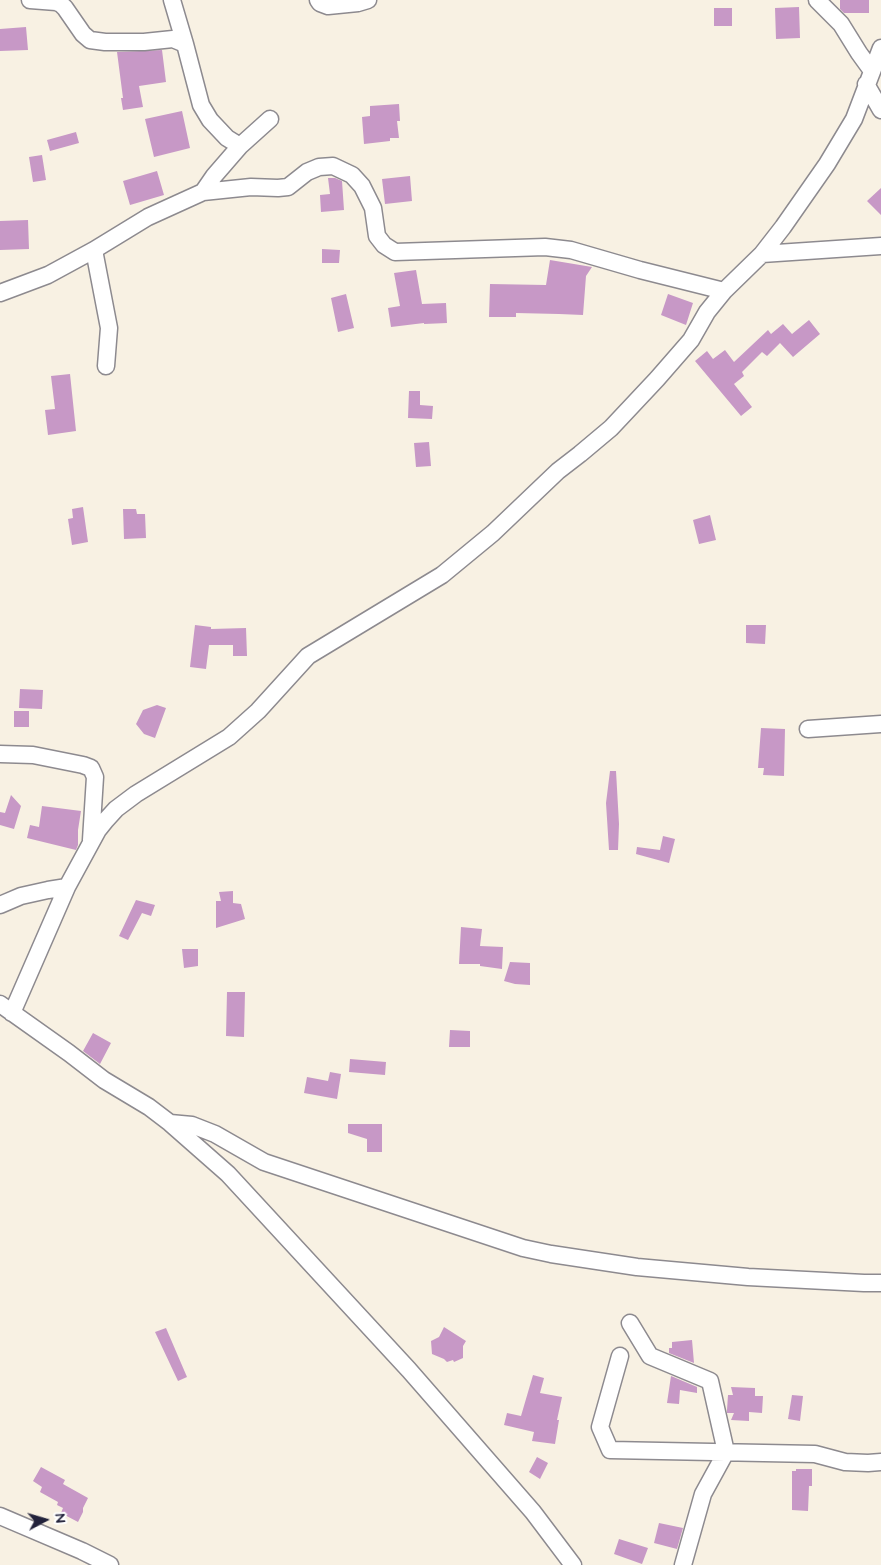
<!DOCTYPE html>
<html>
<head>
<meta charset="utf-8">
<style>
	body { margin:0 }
	#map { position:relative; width:881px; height:1565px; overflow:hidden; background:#f8f1e3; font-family:"Architects Daughter",sans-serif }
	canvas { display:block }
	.north { position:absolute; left:20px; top:1495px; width:50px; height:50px; -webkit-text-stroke:4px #fff; paint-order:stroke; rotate:84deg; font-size:14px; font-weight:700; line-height:20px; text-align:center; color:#22223b }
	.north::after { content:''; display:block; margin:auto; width:18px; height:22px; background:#22223b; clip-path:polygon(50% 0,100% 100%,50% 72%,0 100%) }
</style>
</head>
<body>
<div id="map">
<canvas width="881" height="1565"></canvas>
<div class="north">N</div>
</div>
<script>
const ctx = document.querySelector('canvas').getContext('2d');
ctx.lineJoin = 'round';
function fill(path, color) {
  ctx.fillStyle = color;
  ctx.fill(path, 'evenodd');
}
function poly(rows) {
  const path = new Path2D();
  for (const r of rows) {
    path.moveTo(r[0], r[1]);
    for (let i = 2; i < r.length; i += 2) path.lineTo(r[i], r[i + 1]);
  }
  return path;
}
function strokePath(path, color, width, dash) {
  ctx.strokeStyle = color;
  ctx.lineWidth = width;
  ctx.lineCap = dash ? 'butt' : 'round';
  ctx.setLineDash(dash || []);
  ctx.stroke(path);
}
fill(poly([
	[840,0,869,0,869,13,844,13,840,9],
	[799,7,800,38,776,39,775,8],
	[714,8,732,8,732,26,714,26],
	[26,27,28,50,0,51,0,29],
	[162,50,166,82,139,86,143,107,123,110,121,98,123,98,117,52],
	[399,104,400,121,397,121,399,138,390,138,390,141,364,144,362,117,370,116,370,106],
	[182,111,190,148,154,157,145,119],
	[76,132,79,143,50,151,47,140],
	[42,155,46,180,33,182,29,157],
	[157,171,164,195,130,205,123,181],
	[410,176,412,201,385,204,382,179],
	[328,178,335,178,342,181,344,210,321,212,320,195,330,194],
	[881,188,881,215,867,201],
	[28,220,29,249,0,250,0,221],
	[322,249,340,250,339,263,322,263],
	[550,260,592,267,586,276,583,315,559,314,516,313,516,317,489,317,490,284,546,285],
	[416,270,422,304,446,303,447,323,424,324,424,323,391,327,388,308,400,306,394,273],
	[346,294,354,328,338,332,331,298],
	[668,294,693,303,686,325,661,315],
	[809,320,820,334,793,357,780,343,767,356,762,352,742,372,744,376,734,384,752,407,741,416,695,361,707,351,713,359,725,350,734,362,768,330,771,334,783,324,792,334],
	[70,374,76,431,48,435,45,410,55,409,51,376],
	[409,391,420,391,420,405,433,406,432,419,408,418],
	[429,442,431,466,416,467,414,443],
	[83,507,88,542,72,545,68,519,73,518,72,509],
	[123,509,136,509,137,514,145,514,146,538,124,539],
	[710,515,716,540,699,544,693,520],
	[195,625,211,627,211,629,246,628,247,656,233,656,233,645,209,645,206,669,190,667],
	[746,625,766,625,765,644,746,643],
	[20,689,43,690,42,709,19,708],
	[157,705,166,708,155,738,144,734,136,724,143,710],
	[14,711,29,711,29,727,14,727],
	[761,728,785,729,784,776,763,775,764,768,758,768],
	[610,771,616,771,619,824,618,850,609,850,606,803],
	[11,795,21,806,14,829,0,825,0,812,5,813],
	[42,806,81,811,78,830,78,845,76,850,27,838,30,825,39,827],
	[663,836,675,839,669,863,636,854,637,847,660,850],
	[233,891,233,903,241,904,245,919,216,928,216,901,221,901,219,892],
	[136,900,155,905,151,916,142,913,128,940,119,936],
	[461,927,482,929,480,946,503,947,502,969,480,966,480,964,459,964],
	[182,949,198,949,198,966,184,968],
	[510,962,530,963,530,985,515,984,504,981],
	[227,992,245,992,244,1037,226,1036],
	[450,1030,470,1031,470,1047,449,1047],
	[93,1033,111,1043,100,1064,83,1051],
	[350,1059,386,1062,385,1075,349,1072],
	[330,1072,341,1074,337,1099,304,1093,307,1077,328,1081],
	[348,1124,382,1124,382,1152,367,1152,367,1139,348,1133],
	[444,1327,466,1341,463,1346,463,1358,454,1362,453,1360,447,1362,444,1359,432,1354,431,1341,439,1337],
	[166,1328,187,1377,178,1381,155,1332],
	[692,1340,694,1363,669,1353,669,1348,672,1348,672,1342],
	[533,1375,544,1378,540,1393,562,1397,557,1420,559,1420,555,1444,532,1441,534,1432,504,1425,507,1413,521,1416],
	[671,1376,697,1387,697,1393,680,1390,679,1404,667,1403],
	[731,1387,755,1388,755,1396,763,1396,762,1413,749,1412,749,1421,731,1420,734,1413,727,1413,727,1410,728,1395,733,1395],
	[792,1395,803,1396,800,1421,788,1419],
	[537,1457,548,1463,540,1479,529,1472],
	[41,1467,65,1480,63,1484,88,1498,83,1508,83,1512,78,1522,61,1513,63,1508,57,1505,58,1502,40,1492,42,1487,33,1481],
	[796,1469,812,1469,812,1486,809,1486,808,1511,792,1510,792,1471,796,1471],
	[659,1523,683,1528,677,1549,654,1543],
	[619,1539,648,1548,642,1564,614,1554]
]), '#c798c6');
const street = poly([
	[30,0,56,2,61,4,65,8,83,34,90,40,105,42,144,42,173,39,185,44,201,105,210,120,227,138,240,146],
	[172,0,185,44],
	[318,0,320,3,328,6,358,3,368,0],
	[817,0,841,24,859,53,872,71],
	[866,84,881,110],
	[203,192,214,176,240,146,270,119],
	[94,250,109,328,106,366],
	[762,254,881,246],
	[0,293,48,275,94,250,148,217,203,192,251,187,278,188,288,187,307,172,319,167,333,166,352,175,362,186,373,208,377,236,384,245,395,252,545,247,571,250,640,270,724,291],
	[808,729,881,724],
	[0,754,33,755,83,765,91,768,95,777,91,840],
	[0,905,21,896,48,890,67,887],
	[0,1004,69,1053,104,1080,149,1107,170,1123,228,1174,409,1370,533,1512,573,1565],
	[12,1013,67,887,98,830,106,820,116,809,136,794,229,737,258,711,308,656,442,575,493,533,558,471,580,454,611,428,657,379,691,340,707,312,724,291,762,254,783,227,827,164,854,119,881,48],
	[170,1123,192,1125,215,1134,264,1162,523,1248,551,1254,637,1267,748,1277,864,1283,881,1283],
	[630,1323,650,1356,710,1381,726,1452,703,1494,683,1565],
	[620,1356,600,1427,610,1450,815,1454,845,1462,868,1463,881,1462],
	[0,1516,82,1551,110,1565]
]);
strokePath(street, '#8d8a8f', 19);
strokePath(street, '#fff', 16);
</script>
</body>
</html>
